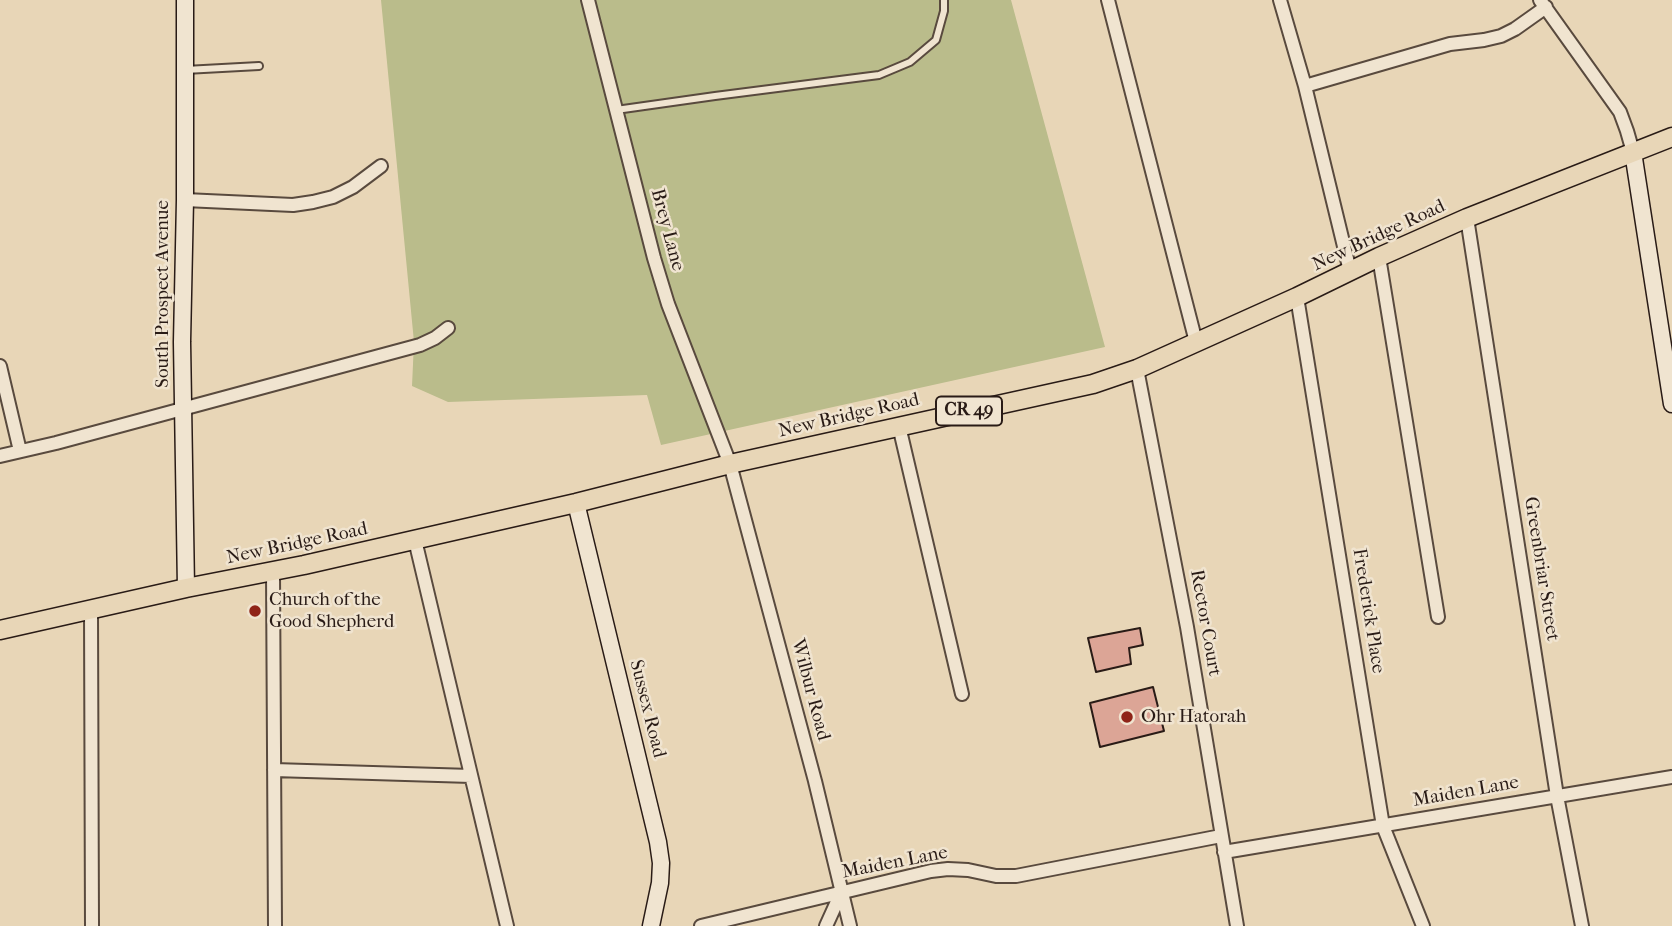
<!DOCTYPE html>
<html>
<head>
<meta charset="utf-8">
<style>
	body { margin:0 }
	canvas { display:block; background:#e8d6b7 }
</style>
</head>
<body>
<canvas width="1672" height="926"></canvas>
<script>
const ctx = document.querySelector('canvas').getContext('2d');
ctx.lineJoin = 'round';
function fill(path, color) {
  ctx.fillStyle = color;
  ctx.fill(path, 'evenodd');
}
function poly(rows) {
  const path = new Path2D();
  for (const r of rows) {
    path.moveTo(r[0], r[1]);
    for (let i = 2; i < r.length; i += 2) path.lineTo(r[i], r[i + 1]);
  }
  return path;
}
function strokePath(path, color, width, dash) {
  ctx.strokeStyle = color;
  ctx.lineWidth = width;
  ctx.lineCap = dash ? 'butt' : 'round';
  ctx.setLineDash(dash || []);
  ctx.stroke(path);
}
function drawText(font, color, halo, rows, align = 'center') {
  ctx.font = font + ' "IM FELL French Canon",serif';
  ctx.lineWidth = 5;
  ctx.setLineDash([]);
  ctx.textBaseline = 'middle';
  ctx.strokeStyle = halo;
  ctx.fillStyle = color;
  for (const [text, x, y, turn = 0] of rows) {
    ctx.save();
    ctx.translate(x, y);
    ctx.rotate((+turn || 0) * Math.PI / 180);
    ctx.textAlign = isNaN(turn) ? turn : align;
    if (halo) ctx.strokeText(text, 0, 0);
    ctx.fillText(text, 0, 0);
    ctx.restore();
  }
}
fill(poly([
	[381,0,1011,0,1105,347,661,445,647,395,448,402,412,386,414,342]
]), '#babc8b');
const building = poly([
	[1140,628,1143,645,1129,648,1131,664,1096,672,1088,638,1140,628],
	[1153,687,1164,731,1100,747,1090,703,1153,687]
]);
fill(building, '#dca596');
strokePath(building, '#291b16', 2);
const lane = poly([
	[185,70,259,66],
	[616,110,715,96,879,75,910,62,936,40,944,11,944,0]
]);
const street = poly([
	[588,0,654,258,668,304,730,464,815,781,850,926],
	[1108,0,1196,342],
	[1280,0,1305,86,1350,271],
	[1540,0,1620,112,1627,131,1633,152],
	[1305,86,1450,44,1484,40,1501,36,1515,29,1546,7],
	[185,200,293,205,313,202,333,197,353,187,381,166],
	[1467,218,1557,796,1582,926],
	[1379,257,1438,617],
	[1297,297,1383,826,1423,926],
	[0,366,20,451],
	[1137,369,1187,627,1237,926],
	[899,426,962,694],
	[0,456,56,443,420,345,435,338,448,328],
	[415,540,507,926],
	[273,571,275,926],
	[91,609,92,926],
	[274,770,471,776],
	[1224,852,1672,777],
	[701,926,931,871,948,869,968,870,996,876,1016,876,1221,836],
	[826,926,841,893]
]);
const secondary = poly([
	[185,0,185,200,182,342,186,588],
	[1633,152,1672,404],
	[576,503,658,842,661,863,660,883,651,926]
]);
const primary = poly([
	[0,630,186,588,304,565,576,503,730,464,1093,384,1137,369,1297,297,1379,257,1467,218,1672,137]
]);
strokePath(lane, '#594a3e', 10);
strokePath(street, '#594a3e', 16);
strokePath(secondary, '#291b16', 19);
strokePath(primary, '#291b16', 21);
strokePath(lane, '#f0e4d0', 6);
strokePath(street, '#f0e4d0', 12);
strokePath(secondary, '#f0e4d0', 16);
strokePath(primary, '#e8d6b7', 18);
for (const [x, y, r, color] of [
	[255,611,7,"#8f2418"],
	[1127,717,7,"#8f2418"]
]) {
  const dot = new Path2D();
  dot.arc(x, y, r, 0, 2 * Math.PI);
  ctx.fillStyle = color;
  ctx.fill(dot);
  strokePath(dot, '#f0e4d0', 2.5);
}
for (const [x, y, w] of [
	[969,411,66]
]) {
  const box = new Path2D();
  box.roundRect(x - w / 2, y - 14.5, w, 29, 5);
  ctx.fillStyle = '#f0e4d0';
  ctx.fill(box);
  strokePath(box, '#291b16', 2);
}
drawText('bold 18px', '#291b16', null, [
	["CR 49",969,411]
]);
drawText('19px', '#291b16', '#f0e4d0', [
	["Brey Lane",667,230,75],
	["New Bridge Road",1379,236,-25],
	["South Prospect Avenue",163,294,-90],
	["New Bridge Road",849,416,-13],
	["New Bridge Road",297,544,-12],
	["Greenbriar Street",1541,569,81],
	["Frederick Place",1368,611,81],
	["Rector Court",1205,623,80],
	["Wilbur Road",810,690,75],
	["Sussex Road",647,709,76],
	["Maiden Lane",1466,792,-10],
	["Maiden Lane",895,863,-11]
]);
drawText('19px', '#291b16', '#f0e4d0', [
	["Church of the",269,600],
	["Good Shepherd",269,622],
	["Ohr Hatorah",1141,717]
], 'left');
</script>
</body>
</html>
